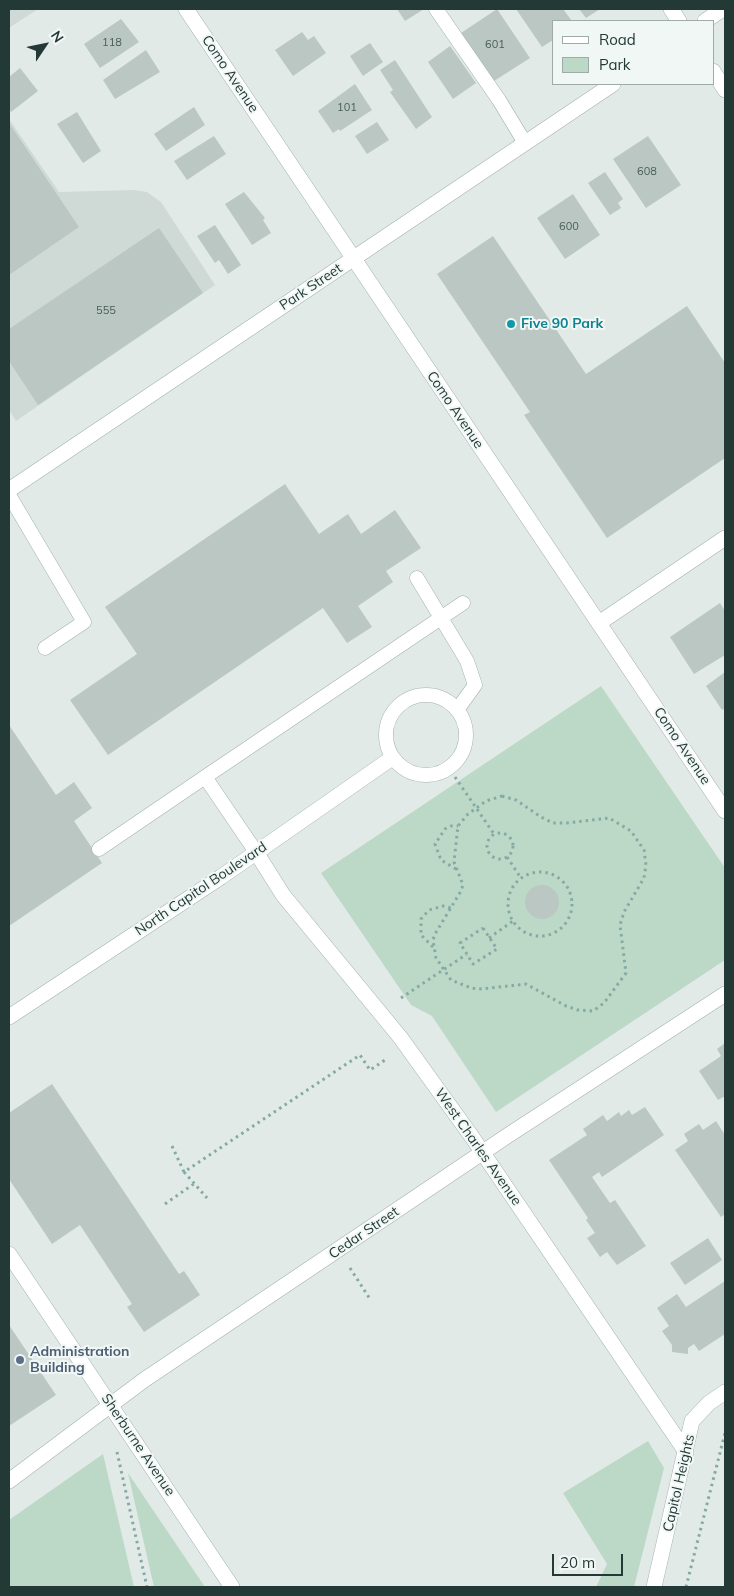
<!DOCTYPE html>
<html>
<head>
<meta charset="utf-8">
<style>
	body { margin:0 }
	#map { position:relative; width:734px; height:1596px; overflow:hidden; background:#e1eae7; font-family:Mulish,sans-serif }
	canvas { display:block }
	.frame { position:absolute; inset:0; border:10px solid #233936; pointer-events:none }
	.legend { position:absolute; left:552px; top:20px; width:162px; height:65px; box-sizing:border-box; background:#f1f7f5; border:1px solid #9faba9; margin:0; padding:6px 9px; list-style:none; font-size:15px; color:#233936 }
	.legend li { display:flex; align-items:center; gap:10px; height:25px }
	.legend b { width:25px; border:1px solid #9faba9 }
	.north { position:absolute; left:20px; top:20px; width:50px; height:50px; -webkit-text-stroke:4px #f1f7f5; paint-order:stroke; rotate:56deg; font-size:14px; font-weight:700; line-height:20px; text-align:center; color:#233936 }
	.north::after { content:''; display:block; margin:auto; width:18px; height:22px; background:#233936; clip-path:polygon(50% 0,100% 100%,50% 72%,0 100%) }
	.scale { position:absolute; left:552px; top:1554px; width:71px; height:22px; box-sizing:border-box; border:2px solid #233936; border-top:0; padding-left:6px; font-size:15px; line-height:18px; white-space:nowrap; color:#233936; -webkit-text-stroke:4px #f1f7f5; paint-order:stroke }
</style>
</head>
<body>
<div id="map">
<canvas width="734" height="1596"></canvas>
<div class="frame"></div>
<ul class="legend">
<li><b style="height:6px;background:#fff"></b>Road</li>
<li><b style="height:14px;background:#bcd9c8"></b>Park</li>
</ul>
<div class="north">N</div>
<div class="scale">20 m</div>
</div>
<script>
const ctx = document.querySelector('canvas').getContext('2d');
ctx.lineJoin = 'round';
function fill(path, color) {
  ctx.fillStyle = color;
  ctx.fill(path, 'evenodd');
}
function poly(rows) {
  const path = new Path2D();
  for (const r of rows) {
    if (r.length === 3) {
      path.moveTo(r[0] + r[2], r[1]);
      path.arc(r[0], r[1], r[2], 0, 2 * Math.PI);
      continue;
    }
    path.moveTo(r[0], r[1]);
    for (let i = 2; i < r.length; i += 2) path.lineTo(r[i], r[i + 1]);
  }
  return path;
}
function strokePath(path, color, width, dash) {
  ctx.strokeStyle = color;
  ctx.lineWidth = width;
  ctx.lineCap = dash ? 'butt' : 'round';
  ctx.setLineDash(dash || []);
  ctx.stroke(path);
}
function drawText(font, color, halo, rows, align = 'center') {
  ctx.font = font + ' Mulish,sans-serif';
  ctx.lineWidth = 4;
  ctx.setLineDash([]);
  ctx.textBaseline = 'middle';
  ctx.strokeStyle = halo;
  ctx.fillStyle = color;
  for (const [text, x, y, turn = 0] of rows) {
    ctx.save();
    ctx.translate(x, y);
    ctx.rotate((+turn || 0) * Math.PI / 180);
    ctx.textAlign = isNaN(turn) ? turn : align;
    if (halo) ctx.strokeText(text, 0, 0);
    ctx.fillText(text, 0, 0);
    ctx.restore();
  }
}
fill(poly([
	[9,9,38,9,9,28],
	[9,119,59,192,134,190,147,192,161,202,215,285,16,421,9,410]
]), '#cfdad6');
fill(poly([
	[601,686,725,868,725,960,496,1112,432,1016,411,1005,321,873],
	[648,1441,664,1468,634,1587,596,1587,607,1564,563,1493],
	[103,1454,134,1587,9,1587,9,1520],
	[128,1473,205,1587,154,1587]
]), '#bcd9c8');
fill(poly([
	[397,9,424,9,405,21],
	[497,9,530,58,494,81,461,33],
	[516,9,563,9,572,21,553,21,553,40,542,47],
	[579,9,600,9,586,18],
	[121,19,139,42,100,68,84,44],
	[302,32,308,40,314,36,326,53,293,76,275,50],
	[370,43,383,62,363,76,350,56],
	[450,46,476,83,453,99,428,62],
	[146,50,160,72,115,99,103,80],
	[395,60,432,117,416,129,390,92,393,90,380,70],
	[20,68,38,91,11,112,9,109,9,77],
	[355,84,372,110,340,131,339,129,333,133,318,111],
	[194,107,205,125,166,151,154,134],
	[77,112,101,151,83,163,57,124],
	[377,122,389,140,367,154,355,136],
	[9,123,79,227,9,275],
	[214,136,226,154,187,180,174,161],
	[648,136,681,185,646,208,613,159],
	[605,172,623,199,618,203,621,208,610,215,588,183],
	[244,192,265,218,263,220,271,233,252,245,225,204],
	[573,194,600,235,565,259,537,218],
	[215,225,241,265,228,274,219,260,215,263,197,236],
	[159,228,203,293,38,405,9,361,9,329],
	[493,236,586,374,687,306,725,363,725,458,607,538,524,415,530,412,437,274],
	[285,484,319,534,348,514,361,534,395,510,421,548,386,571,393,582,358,606,372,627,347,643,323,608,108,755,70,700,137,654,105,607],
	[720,603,725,611,725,655,694,674,670,637],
	[725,672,725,708,722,710,706,686],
	[9,725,56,795,74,782,92,808,74,821,102,863,9,926],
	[542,902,17],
	[725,1043,725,1096,718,1100,699,1071,721,1056,717,1049],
	[52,1084,179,1274,184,1271,200,1295,144,1332,127,1307,132,1304,80,1225,52,1244,9,1179,9,1113],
	[645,1107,664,1135,602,1177,599,1172,592,1177,610,1203,615,1200,646,1246,617,1265,607,1252,600,1257,587,1238,595,1233,586,1220,588,1218,549,1160,587,1135,583,1129,603,1115,607,1121,619,1112,621,1116,629,1110,632,1115],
	[716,1121,725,1135,725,1214,721,1217,675,1150,688,1141,684,1134,699,1124,703,1130],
	[708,1238,722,1260,685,1285,670,1263],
	[725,1281,725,1334,699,1351,694,1344,688,1348,688,1354,672,1352,672,1345,662,1331,669,1326,657,1308,677,1294,686,1307],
	[9,1325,56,1395,9,1426]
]), '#bac7c3');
const service = poly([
	[436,9,499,100,525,143],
	[9,495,84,622,45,648],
	[417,578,467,661,475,685,457,710],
	[426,735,40],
	[205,777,463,603],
	[99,849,205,777,256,852]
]);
const minor = poly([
	[186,9,725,811],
	[671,9,679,21],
	[705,21,723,9],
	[713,71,725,90],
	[9,490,613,84],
	[599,623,725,538],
	[256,852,283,895,400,1037,472,1137,686,1452],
	[9,1017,221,877,392,758],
	[9,1254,232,1587],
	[9,1481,144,1380,507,1136,725,994],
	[654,1587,692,1421,709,1403,725,1392]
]);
strokePath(service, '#a4b1ae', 15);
strokePath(minor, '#a4b1ae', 16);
strokePath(poly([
	[455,777,494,834],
	[502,796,516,800,541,817,553,823,567,823,609,818,631,831,644,850,646,865,644,878,624,912,620,925,626,973,604,1003,593,1011,578,1010,566,1006,526,984,482,989,471,988,451,980,436,958,433,940,435,934,461,891,463,885,454,862,458,826,468,814,486,801,502,796],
	[500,846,13],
	[507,857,521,878],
	[456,869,441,860,435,844,445,829,451,826,458,826],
	[540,904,32],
	[483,928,497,949,473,964,460,943,483,928],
	[489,938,513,921],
	[433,947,421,935,421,919,429,910,443,906,451,908],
	[401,998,467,954],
	[172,1146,184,1172,360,1055,370,1070,385,1060],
	[184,1172,207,1198],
	[165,1204,195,1183],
	[350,1268,370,1299],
	[117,1452,147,1587],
	[686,1587,725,1433]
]), '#85aaa4', 3, [2.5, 4]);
strokePath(service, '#fff', 14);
strokePath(minor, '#fff', 15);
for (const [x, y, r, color] of [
	[511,324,5,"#0f9aa8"],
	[20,1360,5,"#5c6f8a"]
]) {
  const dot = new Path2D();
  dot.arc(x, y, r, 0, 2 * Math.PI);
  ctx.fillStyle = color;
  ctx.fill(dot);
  strokePath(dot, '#f1f7f5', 2);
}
drawText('11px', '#495c59', null, [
	["118",112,43],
	["601",495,45],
	["101",347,108],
	["608",647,172],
	["600",569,227],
	["555",106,311]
]);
drawText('14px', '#233936', '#f1f7f5', [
	["Como Avenue",230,74,56],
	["Park Street",311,287,-34],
	["Como Avenue",455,410,56],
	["Como Avenue",682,746,56],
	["North Capitol Boulevard",201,889,-34],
	["West Charles Avenue",478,1147,55],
	["Cedar Street",364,1233,-34],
	["Sherburne Avenue",138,1445,56],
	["Capitol Heights",679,1483,-77]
]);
drawText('bold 14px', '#0d838f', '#f1f7f5', [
	["Five 90 Park",521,324]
], 'left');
drawText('bold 14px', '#4e5e75', '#f1f7f5', [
	["Administration",30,1352],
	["Building",30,1368]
], 'left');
</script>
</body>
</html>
